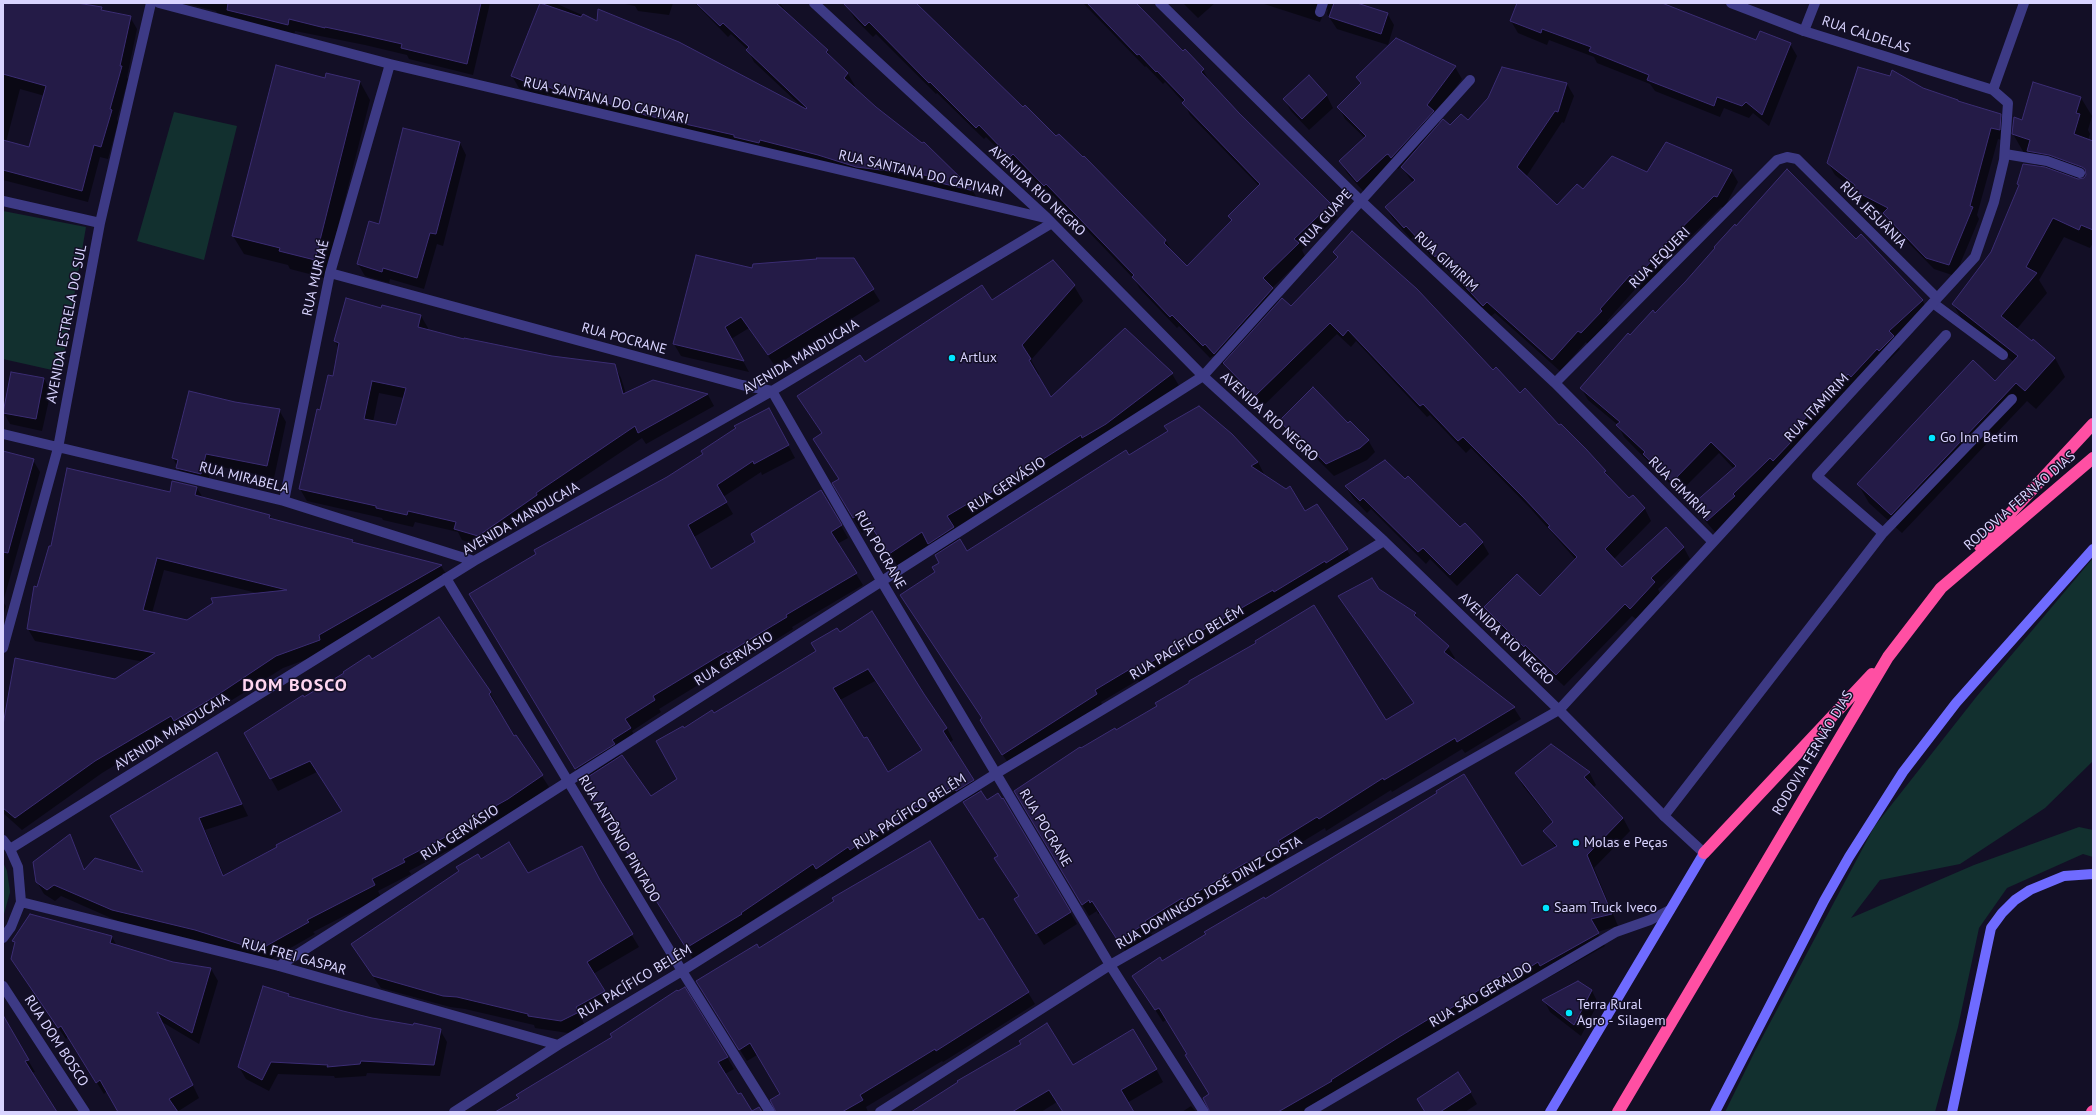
<!DOCTYPE html>
<html>
<head>
<meta charset="utf-8">
<style>
	body { margin:0 }
	#map { position:relative; width:2096px; height:1115px; overflow:hidden; background:#130f26; font-family:"PT Sans",sans-serif }
	canvas { display:block }
	.frame { position:absolute; inset:0; border:4px solid #d9d4ff; pointer-events:none }
</style>
</head>
<body>
<div id="map">
<canvas width="2096" height="1115"></canvas>
<div class="frame"></div>
</div>
<script>
const ctx = document.querySelector('canvas').getContext('2d');
ctx.lineJoin = 'round';
function fill(path, color) {
  ctx.fillStyle = color;
  ctx.fill(path, 'evenodd');
}
function poly(rows) {
  const path = new Path2D();
  for (const r of rows) {
    path.moveTo(r[0], r[1]);
    for (let i = 2; i < r.length; i += 2) path.lineTo(r[i], r[i + 1]);
  }
  return path;
}
function strokePath(path, color, width, dash) {
  ctx.strokeStyle = color;
  ctx.lineWidth = width;
  ctx.lineCap = dash ? 'butt' : 'round';
  ctx.setLineDash(dash || []);
  ctx.stroke(path);
}
function drawText(font, color, halo, rows, align = 'center') {
  ctx.font = font + ' "PT Sans",sans-serif';
  ctx.lineWidth = 3;
  ctx.setLineDash([]);
  ctx.textBaseline = 'middle';
  ctx.strokeStyle = halo;
  ctx.fillStyle = color;
  for (const [text, x, y, turn = 0] of rows) {
    ctx.save();
    ctx.translate(x, y);
    ctx.rotate((+turn || 0) * Math.PI / 180);
    ctx.textAlign = isNaN(turn) ? turn : align;
    if (halo) ctx.strokeText(text, 0, 0);
    ctx.fillText(text, 0, 0);
    ctx.restore();
  }
}
fill(poly([
	[174,112,237,126,204,260,137,241],
	[3,211,86,227,61,372,3,359],
	[2093,558,2093,761,2045,808,1960,864,1880,880,1851,918,1974,865,2079,827,2093,830,2093,857,2083,854,2007,888,1979,928,1958,1027,1935,1112,1725,1112,1755,1051,1874,827,1977,696],
	[3,862,7,871,10,892,3,918]
]), '#12302f');
fill(poly([
	[3,3,72,3,101,8,103,11,130,17,137,29,127,77,128,79,117,119,118,122,108,159,100,157,88,202,3,180],
	[20,89,45,96,30,148,6,142],
	[184,3,490,3,473,75,409,59,407,55,365,45,295,31,294,36,219,16,216,11],
	[541,3,555,3,618,31,802,107,754,62,748,50,731,34,728,37,695,3,780,3,788,15,827,51,831,58,848,74,855,86,853,87,875,108,922,144,924,143,973,191,979,202,936,192,933,186,864,179,625,119,588,103,584,111,547,94,546,98,519,88,512,76],
	[620,3,673,3,669,15,638,11,635,6],
	[853,3,915,3,1023,108,1083,159,1084,157,1166,241,1172,252,1187,267,1233,222,1229,216,1259,186,1190,115,1184,103,1165,82,1163,84,1146,66,1145,67,1083,3,1134,3,1203,70,1210,82,1238,113,1331,205,1337,217,1302,250,1305,256,1272,288,1280,302,1291,307,1338,258,1335,252,1493,371,1559,426,1605,471,1610,480,1629,500,1633,496,1645,509,1651,521,1614,559,1622,568,1666,529,1684,548,1690,559,1658,589,1661,595,1637,620,1632,616,1564,686,1492,619,1485,607,1540,597,1576,560,1531,509,1471,448,1466,453,1430,415,1427,417,1356,341,1351,347,1337,334,1262,407,1232,375,1224,362,1222,365,1213,356,1210,358,1179,326,1177,328,1160,310,1140,289,1134,279,1053,195,1051,197,1020,165,1017,168,986,137,984,139,937,93,936,94,876,34,873,37,855,19,848,8],
	[1183,3,1215,3,1198,18],
	[1261,3,1354,3,1387,13,1394,25,1388,45,1337,29,1327,14,1328,9,1325,10,1320,22],
	[1518,3,1659,3,1757,41,1790,44,1797,56,1769,126,1753,113,1749,118,1724,108,1720,117,1655,91,1650,84,1597,63,1594,57,1549,40,1547,45,1518,33,1511,21],
	[1455,67,1462,79,1435,115,1440,124,1450,127,1468,122,1567,84,1574,96,1564,123,1562,122,1526,177,1557,207,1583,190,1647,173,1731,170,1738,182,1724,208,1721,207,1662,265,1663,268,1642,291,1638,286,1607,321,1608,323,1588,345,1586,342,1560,371,1495,313,1490,317,1444,266,1442,268,1413,237,1411,239,1393,219,1386,208,1413,183,1401,166,1398,169,1395,166,1365,193,1347,173,1340,161,1365,138,1345,119,1339,107,1361,84,1357,78],
	[1308,77,1327,96,1333,108,1309,130,1291,111,1284,99],
	[326,79,360,82,370,100,325,278,290,269,288,265,244,254,233,236],
	[2034,84,2081,98,2092,116,2088,130,2090,134,2088,140,2093,142,2093,243,2090,248,2064,237,2039,280,2047,293,2016,330,2055,358,2065,377,2036,409,2027,401,1902,533,1869,503,1858,484,1996,383,2014,362,1964,323,1953,304,1992,252,2019,187,2018,184,2037,167,2030,155,2024,153,2013,134,2023,121],
	[1923,89,1959,102,2000,115,2007,127,2006,141,1998,139,1977,215,1979,219,1955,276,1934,269,1891,225,1885,214,1861,202,1854,190,1835,175,1828,163],
	[460,143,466,155,443,246,437,244,424,289,390,279,389,283,365,276,358,264,379,225],
	[1736,227,1856,240,1922,300,1929,312,1896,343,1900,349,1886,363,1884,360,1741,509,1715,532,1701,516,1694,504,1734,469,1719,453,1679,493,1624,437,1618,425,1588,400,1581,388,1630,336,1686,282],
	[753,270,873,290,880,301,775,366,749,328,731,339,749,372,681,356,674,344],
	[1074,286,1083,301,1031,360,1039,374,1037,376,1051,399,1125,329,1172,374,1181,389,1115,439,1092,453,1090,449,955,532,967,552,1168,432,1165,427,1231,434,1258,462,1264,474,1263,475,1305,513,1317,505,1354,561,1140,684,1138,680,1101,702,1103,706,1010,766,988,732,983,719,936,573,941,563,931,547,899,568,872,527,862,533,834,483,839,479,823,454,822,434,798,397,992,302],
	[383,306,421,316,428,328,427,330,465,340,551,357,614,365,621,378,626,394,654,381,708,395,714,406,646,444,642,438,542,505,543,507,485,548,462,540,458,532,415,522,413,527,383,520,382,518,307,501,300,489,321,411,333,377,339,349,335,341,382,309],
	[379,393,404,398,397,427,373,422],
	[538,493,538,495,474,540,473,538],
	[44,379,51,391,42,431,10,424,4,413],
	[189,392,235,403,279,410,286,422,274,478,212,465,207,486,184,480,173,458],
	[775,421,795,458,762,475,761,472,723,497,733,514,694,537,712,570,756,542,821,491,848,538,837,544,863,585,792,627,793,629,769,644,735,664,734,663,659,709,661,712,632,731,637,740,618,752,650,797,678,779,683,729,714,714,817,652,839,634,923,695,947,728,953,740,949,743,987,802,1003,800,1077,924,1044,945,1022,911,1019,897,999,857,961,797,823,880,821,876,693,959,658,903,653,890,625,846,588,794,581,782,583,781,477,606],
	[875,681,922,751,888,773,840,700],
	[1281,421,1348,424,1368,440,1375,452,1367,460,1334,476,1307,449,1305,450,1287,433],
	[3,452,33,460,40,472,3,602,6,606,3,617],
	[1346,487,1460,529,1482,542,1489,554,1457,586,1430,559,1426,564,1371,509,1367,513,1353,498],
	[197,488,203,498,270,515,272,520,353,541,355,544,441,566,448,577,325,647,326,652,283,668,181,732,178,727,102,773,22,830,3,813,3,730,115,680,144,662,35,641,28,629,38,588,52,547,170,493],
	[164,570,261,594,188,621,152,613],
	[1378,590,1415,613,1420,621,1448,647,1455,658,1453,661,1514,708,1521,719,1465,753,1462,749,1392,792,1391,790,1326,831,1325,828,1284,853,1287,857,1256,876,1255,873,1191,912,1190,909,1151,933,1152,935,1126,952,1100,913,1098,914,1097,911,1089,916,1015,791,1081,750,1116,731,1385,721,1415,704,1339,597],
	[372,661,490,693,497,705,495,706,513,738,516,736,549,787,515,811,478,831,479,834,409,871,411,874,378,891,381,897,313,932,315,934,266,962,120,922,61,896,55,901,44,894,37,882,69,836,85,871,145,874,217,753,248,816,205,830,224,876,343,812,317,772,278,791,245,733,304,698],
	[1589,772,1596,785,1593,788,1623,818,1630,831,1594,868,1618,926,1597,932,1605,946,1548,978,1546,974,1517,992,1513,985,1442,1031,1308,1112,1211,1112,1210,1094,1167,1019,1163,1022,1141,988,1162,962,1265,900,1521,868,1556,848,1544,831,1553,823,1523,786,1516,773],
	[481,860,528,875,604,890,639,947,593,974,610,1003,582,1019,584,1024,568,1033,535,1028,534,1025,465,1009,450,1007,381,988,359,956,352,944],
	[983,919,1035,1004,943,1062,942,1061,866,1107,868,1112,777,1112,781,1095,757,1055,747,1061,704,993,759,949,978,922],
	[112,937,117,946,172,963,211,969,218,981,199,1044,162,1022,199,1098,177,1112,119,1112,107,1091,104,1094,68,1037,66,1039,19,971,14,941],
	[1592,991,1598,1003,1581,1036,1550,1012,1544,1000],
	[288,995,290,998,372,1019,440,1030,447,1042,440,1076,367,1073,366,1076,335,1078,334,1076,278,1074,269,1091,246,1079,239,1067],
	[7,1024,35,1072,31,1073,57,1112,3,1112,3,1025],
	[727,1057,734,1069,725,1074,738,1096,752,1112,762,1112,498,1112],
	[1072,1066,1156,1069,1163,1082,1127,1103,1133,1112,1063,1112,1057,1102,1041,1112,919,1112],
	[1470,1092,1477,1104,1465,1112,1426,1112],
	[1191,1106,1196,1112,1182,1112]
]), '#0007');
const building = poly([
	[3,3,77,3,102,7,101,10,131,16,120,66,122,66,110,109,112,110,101,147,94,145,82,191,3,170,3,140,29,147,46,86,3,74,3,3],
	[228,3,481,3,467,64,401,48,402,44,358,34,325,27,325,28,289,19,288,25,264,19,227,10,228,3],
	[540,3,581,17,583,14,597,21,598,9,679,42,806,109,807,108,746,50,749,47,723,23,720,26,696,3,776,3,828,50,826,52,848,73,844,78,876,107,922,143,924,142,974,191,928,180,932,176,856,167,818,155,760,140,759,143,734,137,734,135,645,115,620,104,618,107,581,92,578,100,540,83,539,87,511,76,540,3],
	[843,3,916,3,1023,107,1025,105,1056,136,1059,134,1083,157,1084,156,1166,240,1164,243,1187,266,1232,220,1228,216,1260,184,1182,103,1185,100,1157,71,1156,72,1139,54,1137,55,1087,3,1136,3,1183,51,1185,49,1204,69,1201,72,1239,113,1331,204,1294,239,1299,243,1263,278,1273,288,1214,354,1205,344,1203,346,1172,315,1170,317,1152,298,1132,277,1134,275,1046,184,1044,186,1013,154,1010,157,979,125,976,128,930,82,929,83,869,22,865,26,843,3],
	[1334,3,1357,3,1388,13,1381,34,1329,17,1334,3],
	[1517,3,1662,3,1756,40,1760,31,1791,43,1762,115,1746,102,1742,106,1717,97,1714,106,1647,80,1649,75,1589,51,1591,47,1542,29,1541,33,1510,21,1517,3],
	[1396,38,1456,66,1427,105,1434,111,1391,158,1388,154,1386,155,1357,182,1339,161,1366,136,1337,107,1361,83,1356,77,1396,38],
	[276,65,325,78,326,73,360,81,315,260,279,251,280,248,232,236,276,65],
	[1502,67,1567,83,1558,112,1555,111,1517,167,1557,205,1577,184,1583,189,1612,156,1647,172,1666,142,1732,170,1717,197,1714,196,1655,254,1657,255,1635,279,1630,275,1600,309,1602,311,1581,333,1578,331,1552,360,1487,302,1483,306,1436,255,1435,257,1406,226,1404,228,1385,207,1415,180,1401,167,1443,119,1450,125,1461,114,1468,120,1488,98,1502,67],
	[1858,67,1890,76,1892,70,1923,88,1958,100,1958,101,2001,114,2000,130,1991,128,1970,206,1973,207,1949,265,1926,258,1883,213,1888,208,1853,190,1855,185,1827,163,1858,67],
	[1309,75,1327,95,1302,119,1283,99,1309,75],
	[2033,82,2081,97,2076,113,2080,114,2074,134,2093,141,2093,230,2081,225,2079,230,2053,218,2026,267,2037,273,2001,316,2032,341,2033,339,2055,358,2025,391,2016,383,1891,515,1857,484,1973,360,1995,381,2018,356,1952,304,1991,252,2019,185,2017,184,2023,164,2045,167,2078,179,2084,178,2086,175,2085,169,2082,167,2049,155,2027,151,2030,140,2012,134,2014,117,2022,120,2033,82],
	[403,128,460,142,436,234,430,233,417,278,383,268,382,272,357,264,369,221,379,224,403,128],
	[1787,169,1856,239,1861,234,1923,300,1889,331,1894,336,1879,351,1877,349,1851,377,1848,374,1825,399,1824,398,1788,437,1792,441,1773,461,1770,458,1733,494,1735,496,1707,521,1693,504,1736,466,1711,442,1672,482,1643,454,1645,452,1616,425,1620,422,1580,388,1628,333,1630,335,1653,310,1655,313,1685,282,1715,248,1714,247,1735,224,1736,226,1787,169],
	[1352,231,1417,289,1493,370,1496,367,1520,393,1525,388,1559,425,1561,424,1586,449,1606,471,1604,472,1629,498,1633,495,1645,508,1605,549,1622,567,1666,527,1684,547,1651,578,1655,582,1630,609,1625,604,1556,675,1525,645,1524,647,1484,607,1517,574,1540,596,1577,557,1548,527,1550,526,1523,497,1463,437,1458,441,1423,404,1420,406,1348,330,1343,336,1330,323,1255,396,1223,363,1282,298,1291,306,1338,257,1333,252,1352,231],
	[696,255,752,268,753,264,817,259,816,258,854,258,874,289,768,355,741,317,725,327,744,361,673,344,696,255],
	[1053,260,1075,285,1022,345,1031,359,1029,360,1051,397,1125,328,1173,373,1106,424,1082,438,1081,435,985,496,984,494,947,516,954,527,928,544,922,532,889,554,862,512,853,518,832,483,839,479,813,439,822,433,797,396,860,355,865,362,982,285,992,300,1053,260],
	[346,298,381,308,382,305,421,315,418,327,464,339,464,338,552,356,615,364,623,394,653,380,708,394,638,433,635,426,536,493,537,495,478,536,454,529,456,522,408,511,407,515,376,508,376,506,299,489,317,409,320,410,328,375,333,376,339,343,334,341,346,298],
	[372,381,406,388,396,425,364,419,372,381],
	[11,372,44,378,36,419,3,413,11,372],
	[1313,387,1348,423,1350,421,1369,440,1360,448,1326,464,1300,437,1298,439,1279,421,1313,387],
	[189,391,235,402,280,409,267,466,206,454,201,474,176,468,178,460,172,458,189,391],
	[1199,406,1232,434,1258,462,1251,466,1286,489,1290,486,1305,511,1317,504,1348,549,1326,563,1325,561,1274,592,1273,590,1194,635,1197,638,1168,656,1166,653,1133,673,1130,669,1095,690,1097,694,1002,755,980,720,982,718,900,595,935,572,932,567,939,563,935,555,960,539,967,551,1126,450,1129,455,1168,431,1164,426,1199,406],
	[769,408,789,445,754,464,753,461,717,485,727,502,688,525,711,569,755,542,751,534,821,490,842,525,831,532,857,573,786,615,787,617,762,632,728,653,727,651,653,696,655,700,625,719,631,728,612,740,615,744,575,769,469,594,536,554,534,550,667,477,703,454,701,451,736,428,734,426,769,408],
	[3,451,34,459,8,553,3,552,3,451],
	[1385,460,1405,479,1408,476,1460,527,1465,523,1483,542,1450,575,1423,548,1418,552,1363,498,1360,501,1345,486,1385,460],
	[67,468,170,492,172,481,197,487,195,495,202,497,270,515,269,518,353,540,352,542,442,565,319,635,320,640,276,656,219,694,174,721,171,716,95,761,15,818,3,808,3,725,15,658,115,679,155,653,27,629,34,586,37,587,49,546,51,546,67,468],
	[157,558,287,590,211,598,213,603,187,620,143,610,157,558],
	[1372,578,1379,589,1416,613,1414,615,1449,646,1444,652,1515,707,1457,742,1455,738,1384,780,1383,778,1319,819,1317,817,1278,841,1281,845,1249,864,1247,862,1184,900,1182,898,1145,921,1146,923,1118,941,1092,901,1090,903,1089,900,1082,905,1014,791,1080,747,1081,748,1115,728,1116,730,1157,706,1155,703,1189,683,1189,681,1256,643,1255,641,1314,605,1386,720,1414,703,1338,596,1372,578],
	[872,611,924,694,947,728,943,731,974,780,956,791,953,786,918,808,917,806,883,830,882,828,850,850,848,847,816,869,813,864,741,913,742,914,686,948,650,891,652,890,623,846,625,845,600,808,599,809,580,782,622,755,651,796,677,779,656,741,683,726,684,728,712,710,714,713,777,675,816,651,811,643,837,628,840,632,872,611],
	[868,669,922,750,888,772,867,737,864,738,833,688,868,669],
	[439,617,491,692,489,694,514,736,516,735,543,775,508,799,472,819,474,822,403,859,405,862,372,879,375,885,307,920,309,922,259,950,195,930,112,910,54,885,47,890,36,882,33,862,70,834,84,870,95,858,143,872,110,816,217,752,242,804,199,818,223,876,277,847,276,845,342,811,310,761,270,779,244,733,303,695,304,697,344,673,343,672,369,655,372,659,439,617],
	[1551,744,1590,772,1584,777,1623,818,1587,855,1612,914,1591,919,1599,933,1540,966,1538,962,1509,980,1505,973,1434,1019,1432,1017,1399,1037,1331,1080,1332,1081,1278,1112,1210,1112,1203,1098,1209,1094,1185,1055,1187,1054,1159,1008,1155,1010,1132,976,1160,957,1162,961,1206,934,1204,932,1233,915,1264,897,1265,899,1437,793,1436,791,1464,774,1522,866,1557,846,1543,831,1553,822,1515,773,1551,744],
	[981,791,987,800,998,793,1002,799,1003,798,1071,912,1036,934,1014,899,1019,896,994,858,998,856,963,802,981,791],
	[930,841,979,920,983,918,1029,992,936,1051,935,1049,860,1095,863,1100,842,1112,776,1112,770,1100,780,1094,750,1043,739,1050,696,981,757,944,759,948,834,901,832,898,930,841],
	[509,842,528,873,582,846,600,880,633,934,587,962,605,991,576,1007,579,1012,561,1021,528,1016,528,1014,457,997,443,996,373,976,351,944,459,871,456,867,478,854,481,859,509,842],
	[30,914,112,936,110,943,173,962,211,968,192,1033,157,1012,193,1085,169,1099,178,1112,118,1112,100,1080,96,1083,61,1026,58,1028,11,959,15,942,12,941,30,914],
	[1578,981,1592,990,1574,1025,1542,1000,1578,981],
	[263,986,289,994,288,996,343,1011,372,1018,413,1025,414,1023,441,1029,434,1065,361,1061,360,1064,327,1067,328,1065,271,1062,262,1080,238,1067,263,986],
	[685,987,728,1057,718,1062,738,1094,741,1093,752,1111,759,1107,762,1112,495,1112,519,1098,516,1095,612,1037,610,1034,677,990,678,991,685,987],
	[3,1015,29,1060,25,1061,57,1112,3,1112,3,1015],
	[1047,1023,1073,1065,1133,1029,1157,1069,1121,1090,1134,1112,1063,1112,1049,1090,1012,1112,911,1112,958,1082,957,1081,1021,1044,1019,1041,1047,1023],
	[1458,1072,1471,1092,1440,1112,1425,1112,1417,1099,1458,1072]
]);
fill(building, '#241b47');
strokePath(building, '#3b2d73', 1);
strokePath(poly([
	[1804,31,1815,3],
	[2005,154,2047,161,2080,173],
	[1933,303,2003,355],
	[1946,335,1817,476,1883,533,2012,399],
	[1664,816,1883,533]
]), '#3d3a85', 10);
strokePath(poly([
	[159,3,390,64,1045,218],
	[814,3,1047,218,1203,376,1384,541,1559,710,1664,816,1704,853],
	[1160,3,1361,201,1555,383,1713,542],
	[1320,12,1323,3],
	[1993,90,2024,3],
	[3,201,100,223],
	[330,273,742,385,772,391,882,582,1110,965,1204,1112],
	[1555,383,1777,160,1787,157,1797,159,1937,298],
	[3,434,284,501,474,561],
	[284,501,330,273,390,64],
	[446,578,682,971,770,1112],
	[3,648,58,448,100,223,151,3],
	[3,840,10,849,18,867,21,902,11,927,3,938],
	[10,849,474,561,772,391,1052,223],
	[21,902,279,966,558,1045],
	[279,966,1203,376,1470,80],
	[3,986,85,1112],
	[454,1112,558,1045,682,971,997,773,1384,541],
	[880,1112,1110,965,1559,710,1975,257,1994,202,2004,160,2008,103,1993,90,1804,31,1731,3],
	[1309,1112,1616,932,1650,920,1670,910]
]), '#3d3a85', 10);
strokePath(poly([
	[1550,1112,1704,853],
	[1715,1112,1824,901,1849,857,1903,772,1956,703,2093,549],
	[1952,1112,1991,928,2002,913,2015,900,2030,890,2064,876,2093,874]
]), '#6f6bff', 10);
strokePath(poly([
	[1980,546,2093,424],
	[1704,853,1872,674],
	[1618,1112,1888,657,1941,588,2093,458],
	[2092,1112,2093,1111]
]), '#ff4fa3', 12);
for (const [x, y, r, color] of [
	[952,358,4,"#00e5ff"],
	[1932,438,4,"#00e5ff"],
	[1576,843,4,"#00e5ff"],
	[1546,908,4,"#00e5ff"],
	[1569,1013,4,"#00e5ff"]
]) {
  const dot = new Path2D();
  dot.arc(x, y, r, 0, 2 * Math.PI);
  ctx.fillStyle = color;
  ctx.fill(dot);
  strokePath(dot, '#130f26', 1.5);
}
drawText('14px', '#d9d4ff', '#130f26', [
	["RUA CALDELAS",1866,35,18],
	["RUA SANTANA DO CAPIVARI",606,101,13],
	["RUA SANTANA DO CAPIVARI",921,174,13],
	["AVENIDA RIO NEGRO",1037,191,43],
	["RUA JESUÂNIA",1873,215,45],
	["RUA GUAPE",1326,218,-48],
	["RUA JEQUERI",1660,258,-45],
	["RUA GIMIRIM",1446,262,43],
	["RUA MURIAÉ",316,278,-77],
	["AVENIDA ESTRELA DO SUL",67,324,-79],
	["RUA POCRANE",624,339,15],
	["AVENIDA MANDUCAIA",801,357,-31],
	["RUA ITAMIRIM",1817,408,-47],
	["AVENIDA RIO NEGRO",1269,417,42],
	["RUA MIRABELA",244,478,14],
	["RUA GERVÁSIO",1007,485,-33],
	["RUA GIMIRIM",1679,488,45],
	["RODOVIA FERNÃO DIAS",2020,501,-41],
	["AVENIDA MANDUCAIA",521,519,-30],
	["RUA POCRANE",880,550,60],
	["AVENIDA RIO NEGRO",1506,639,44],
	["RUA PACÍFICO BELÉM",1187,643,-31],
	["RUA GERVÁSIO",734,659,-32],
	["AVENIDA MANDUCAIA",172,732,-32],
	["RODOVIA FERNÃO DIAS",1813,753,-59],
	["RUA PACÍFICO BELÉM",910,812,-32],
	["RUA POCRANE",1045,828,59],
	["RUA GERVÁSIO",460,833,-33],
	["RUA ANTÔNIO PINTADO",619,839,59],
	["RUA DOMINGOS JOSÉ DINIZ COSTA",1209,893,-30],
	["RUA FREI GASPAR",294,957,15],
	["RUA PACÍFICO BELÉM",635,982,-31],
	["RUA SÃO GERALDO",1481,995,-30],
	["RUA DOM BOSCO",56,1041,57]
]);
drawText('14px', '#d9d4ff', '#130f26', [
	["Artlux",960,358],
	["Go Inn Betim",1940,438],
	["Molas e Peças",1584,843],
	["Saam Truck Iveco",1554,908],
	["Terra Rural",1577,1005],
	["Agro - Silagem",1577,1021]
], 'left');
ctx.letterSpacing = '1px';
drawText('bold 18px', '#ffd6f0', '#130f26', [
	["DOM BOSCO",295,686]
]);
ctx.letterSpacing = '0px';
</script>
</body>
</html>
